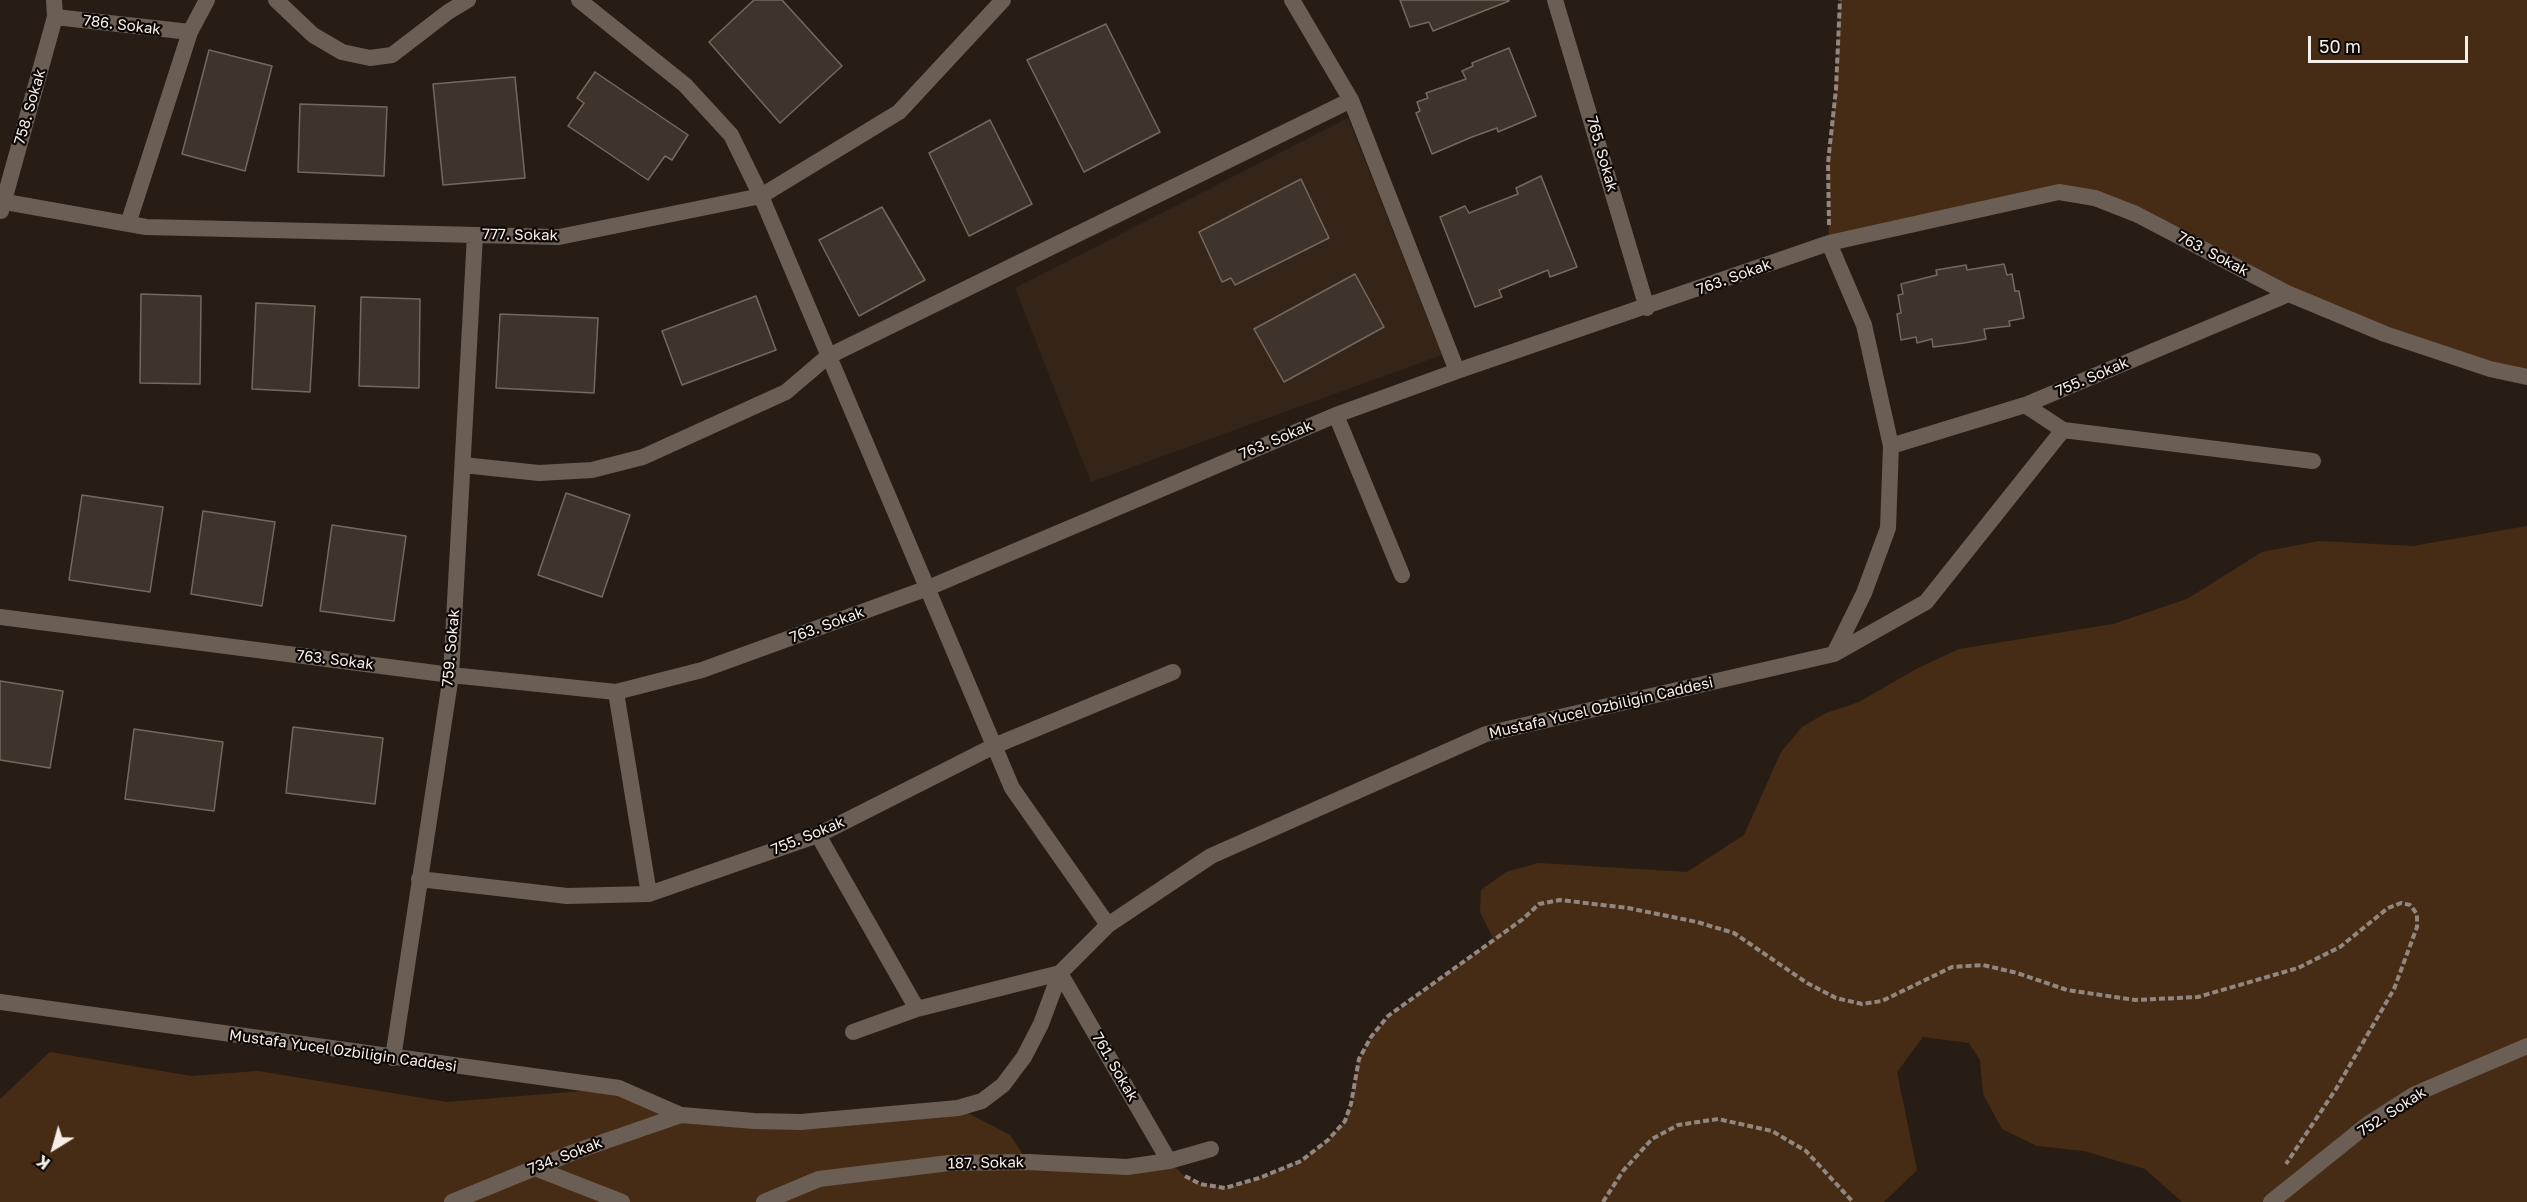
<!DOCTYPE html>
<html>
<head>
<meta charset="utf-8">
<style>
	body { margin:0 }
	#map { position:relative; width:2527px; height:1202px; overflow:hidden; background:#281d15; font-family:"Golos Text",sans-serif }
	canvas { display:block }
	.north { position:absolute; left:24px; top:1118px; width:60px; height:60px; -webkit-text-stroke:4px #0d0806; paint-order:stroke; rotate:217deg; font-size:16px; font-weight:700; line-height:24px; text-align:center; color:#f6eee8 }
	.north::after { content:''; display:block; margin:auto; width:21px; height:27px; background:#f6eee8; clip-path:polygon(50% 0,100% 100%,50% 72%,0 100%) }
	.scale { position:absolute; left:2308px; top:36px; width:160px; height:27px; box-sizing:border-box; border:3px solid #f6eee8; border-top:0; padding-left:8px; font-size:18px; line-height:21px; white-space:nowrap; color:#f6eee8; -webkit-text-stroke:4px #0d0806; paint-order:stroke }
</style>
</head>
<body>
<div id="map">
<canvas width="2527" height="1202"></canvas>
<div class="north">K</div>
<div class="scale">50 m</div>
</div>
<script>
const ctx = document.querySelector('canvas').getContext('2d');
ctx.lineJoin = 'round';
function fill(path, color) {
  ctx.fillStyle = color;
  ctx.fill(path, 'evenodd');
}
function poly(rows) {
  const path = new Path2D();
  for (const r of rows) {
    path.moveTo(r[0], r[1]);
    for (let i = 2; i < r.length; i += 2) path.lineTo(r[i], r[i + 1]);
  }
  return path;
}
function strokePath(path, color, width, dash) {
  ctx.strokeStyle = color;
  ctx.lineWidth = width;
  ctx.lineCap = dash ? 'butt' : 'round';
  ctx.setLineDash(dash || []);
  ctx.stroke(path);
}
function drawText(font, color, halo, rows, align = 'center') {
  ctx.font = font + ' "Golos Text",sans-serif';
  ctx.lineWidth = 4.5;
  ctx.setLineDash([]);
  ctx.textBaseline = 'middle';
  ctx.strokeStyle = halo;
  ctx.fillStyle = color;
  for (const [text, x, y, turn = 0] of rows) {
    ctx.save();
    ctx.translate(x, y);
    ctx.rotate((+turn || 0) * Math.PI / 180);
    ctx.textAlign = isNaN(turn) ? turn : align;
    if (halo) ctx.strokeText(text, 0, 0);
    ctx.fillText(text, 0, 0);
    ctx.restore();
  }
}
fill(poly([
	[1348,118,1442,355,1091,482,1015,288]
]), '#352518');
fill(poly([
	[1840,0,2527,0,2527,377,2385,334,2221,257,2059,192,1829,243,1828,163,1836,89],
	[2527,526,2527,1202,2182,1202,2145,1169,2084,1151,2037,1146,2002,1129,1983,1094,1980,1060,1969,1043,1923,1037,1897,1072,1917,1170,1884,1202,0,1202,0,1099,50,1052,191,1076,258,1071,447,1102,619,1088,681,1115,754,1121,958,1108,1010,1135,1028,1162,1169,1161,1183,1175,1200,1184,1225,1188,1259,1178,1301,1161,1328,1140,1345,1121,1351,1104,1359,1059,1371,1037,1388,1017,1494,940,1480,912,1481,890,1506,872,1538,863,1687,872,1744,835,1781,752,1802,727,1826,713,1859,702,1918,668,1959,649,2113,624,2187,599,2262,552,2319,541,2413,546]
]), '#462c15');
const building = poly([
	[754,0,782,0,842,66,780,123,709,42,754,0],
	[1400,0,1509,0,1509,1,1433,31,1429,22,1410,27,1400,0],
	[1106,24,1160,132,1084,172,1027,60,1106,24],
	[1509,48,1536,116,1498,132,1497,128,1472,137,1432,154,1416,113,1420,111,1417,102,1428,98,1426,93,1466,79,1462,71,1473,66,1472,63,1509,48],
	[209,50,272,66,245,171,182,154,209,50],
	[595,72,688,135,672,160,665,156,648,180,568,126,584,103,577,98,595,72],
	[515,77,525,178,443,185,433,84,515,77],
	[300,104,387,107,384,176,298,172,300,104],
	[990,120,1032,204,969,236,929,153,990,120],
	[1541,176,1577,267,1550,277,1548,270,1499,290,1502,297,1475,307,1440,217,1465,206,1469,213,1518,194,1516,188,1541,176],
	[1301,179,1329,238,1235,285,1231,278,1222,282,1199,232,1301,179],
	[882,207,925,280,859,316,819,240,882,207],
	[2004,264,2007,275,2012,274,2015,291,2019,291,2024,318,2009,321,2010,326,1984,329,1986,339,1964,343,1933,347,1932,339,1917,343,1916,337,1901,340,1897,314,1901,313,1898,295,1903,294,1901,284,1937,275,1936,270,1966,265,1967,270,2004,264],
	[1355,274,1384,327,1284,382,1254,329,1355,274],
	[141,294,201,296,200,384,140,383,141,294],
	[756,296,776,350,682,385,662,331,756,296],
	[361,297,420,299,419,388,359,386,361,297],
	[256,303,315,306,310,392,252,389,256,303],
	[500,314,598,318,594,393,496,388,500,314],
	[566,493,630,515,602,597,538,575,566,493],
	[82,495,163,507,150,592,69,580,82,495],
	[203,511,275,522,262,606,191,594,203,511],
	[332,525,406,536,394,621,320,611,332,525],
	[0,681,63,691,50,768,0,760,0,681],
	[293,727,383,738,375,804,286,793,293,727],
	[134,729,223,742,214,811,125,799,134,729]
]);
fill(building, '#3f342b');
strokePath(building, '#75695f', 1.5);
strokePath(poly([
	[1829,225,1828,163,1836,89,1840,0],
	[1185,1176,1200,1184,1225,1188,1259,1178,1301,1161,1328,1140,1345,1121,1351,1104,1359,1059,1371,1037,1388,1016,1523,919,1539,904,1560,900,1628,908,1697,922,1734,933,1807,983,1836,998,1862,1004,1882,1001,1952,967,1983,965,2017,973,2067,990,2135,1000,2198,997,2298,968,2340,947,2388,908,2401,903,2410,905,2417,914,2417,927,2394,989,2336,1089,2286,1164],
	[1603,1202,1623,1171,1652,1139,1678,1125,1718,1119,1772,1131,1806,1151,1853,1202]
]), '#918780', 4, [6, 3]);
strokePath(poly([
	[276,0,313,35,342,52,370,58,392,55,448,12,468,0],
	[579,0,685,85,731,135,761,196,1012,788,1108,925],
	[1292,0,1351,100,1457,371],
	[1555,0,1647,308],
	[55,17,190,32],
	[0,201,146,227,559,237,761,196,899,112,1003,0],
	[1,211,55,17,54,0],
	[128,224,190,32,207,0],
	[1829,243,1864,325,1891,446,1888,528,1864,593,1834,654],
	[1336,415,1402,575],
	[2063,430,2313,461],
	[1891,446,2025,405,2289,294],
	[463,465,539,473,592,470,643,457,786,392,827,357,1351,100],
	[0,617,451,675,616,692,702,670,928,588,1336,415,1457,371,1829,243,2059,192,2095,198,2136,214,2289,294,2385,334,2490,369,2527,377],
	[616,692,649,894],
	[818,835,917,1009],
	[419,879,567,896,649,894,818,835,994,746,1173,672],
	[1060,973,1169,1161],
	[0,1002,619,1088,681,1115,754,1121,801,1122,958,1108,982,1101,1003,1085,1024,1057,1041,1024,1060,973],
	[853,1032,917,1009,1060,973,1108,925,1211,856,1486,734,1834,654,1926,602,2063,430,2025,405],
	[393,1058,451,675,475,235],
	[535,1168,622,1202],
	[452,1202,574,1152,681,1115],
	[764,1202,819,1179,949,1163,1028,1162,1127,1167,1169,1161,1211,1149],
	[2271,1202,2368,1124,2415,1094,2527,1046]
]), '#6b5f55', 16);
drawText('15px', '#f6eee8', '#0d0806', [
	["786. Sokak",122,25,7],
	["758. Sokak",30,107,-74],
	["765. Sokak",1602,154,74],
	["777. Sokak",520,235,1],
	["763. Sokak",2213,254,28],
	["763. Sokak",1734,277,-20],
	["755. Sokak",2092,377,-23],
	["763. Sokak",1276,440,-23],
	["763. Sokak",827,625,-20],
	["759. Sokak",451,648,-85],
	["763. Sokak",335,660,7],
	["Mustafa Yucel Ozbiligin Caddesi",1601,708,-13],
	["755. Sokak",808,836,-22],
	["Mustafa Yucel Ozbiligin Caddesi",343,1051,8],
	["761. Sokak",1115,1067,60],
	["752. Sokak",2392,1112,-33],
	["734. Sokak",565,1156,-21],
	["187. Sokak",986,1163,-1]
]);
</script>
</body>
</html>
